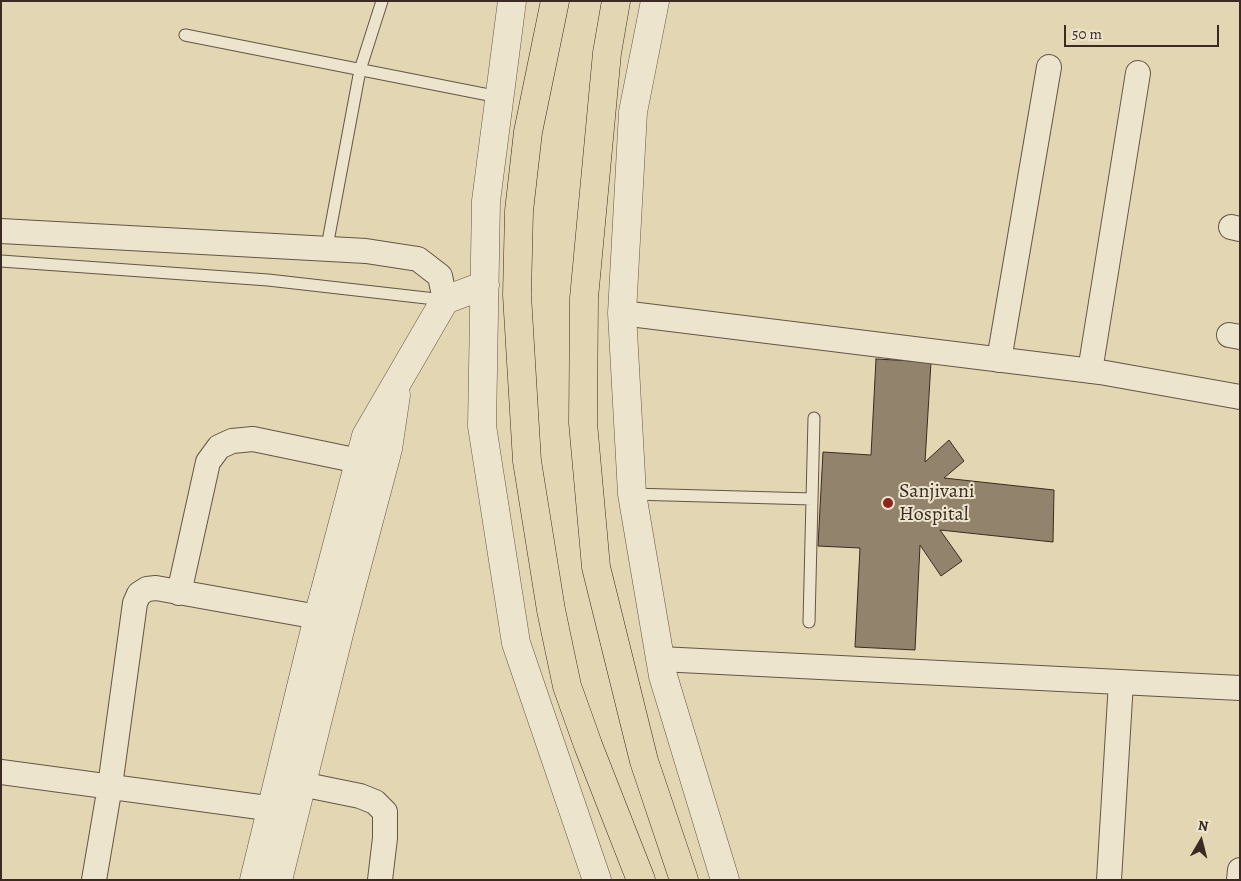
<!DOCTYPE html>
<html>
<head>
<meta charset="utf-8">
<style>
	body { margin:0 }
	#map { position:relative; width:1241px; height:881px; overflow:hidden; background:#e3d6b2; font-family:Alegreya,serif }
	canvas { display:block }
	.frame { position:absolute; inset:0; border:2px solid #3b2a22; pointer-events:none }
	.north { position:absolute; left:1176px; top:816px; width:50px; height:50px; -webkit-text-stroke:4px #ede4cd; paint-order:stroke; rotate:8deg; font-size:14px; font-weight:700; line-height:20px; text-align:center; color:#3b2a22 }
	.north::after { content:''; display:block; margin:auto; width:18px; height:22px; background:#3b2a22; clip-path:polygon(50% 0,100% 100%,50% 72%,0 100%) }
	.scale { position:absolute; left:1064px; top:25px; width:155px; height:22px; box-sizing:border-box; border:2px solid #3b2a22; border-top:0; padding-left:6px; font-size:15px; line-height:18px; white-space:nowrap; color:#3b2a22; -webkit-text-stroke:4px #ede4cd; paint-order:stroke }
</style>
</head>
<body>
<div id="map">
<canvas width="1241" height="881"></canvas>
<div class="frame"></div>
<div class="north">N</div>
<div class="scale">50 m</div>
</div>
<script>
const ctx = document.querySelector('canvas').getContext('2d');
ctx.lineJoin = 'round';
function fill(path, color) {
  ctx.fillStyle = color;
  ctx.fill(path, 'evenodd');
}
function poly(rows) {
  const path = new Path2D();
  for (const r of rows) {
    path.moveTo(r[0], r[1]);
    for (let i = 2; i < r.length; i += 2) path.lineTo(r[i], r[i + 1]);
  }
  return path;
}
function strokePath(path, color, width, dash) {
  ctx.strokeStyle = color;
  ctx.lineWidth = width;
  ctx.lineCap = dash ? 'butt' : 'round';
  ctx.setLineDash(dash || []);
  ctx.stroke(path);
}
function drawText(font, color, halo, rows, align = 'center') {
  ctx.font = font + ' Alegreya,serif';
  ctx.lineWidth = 4;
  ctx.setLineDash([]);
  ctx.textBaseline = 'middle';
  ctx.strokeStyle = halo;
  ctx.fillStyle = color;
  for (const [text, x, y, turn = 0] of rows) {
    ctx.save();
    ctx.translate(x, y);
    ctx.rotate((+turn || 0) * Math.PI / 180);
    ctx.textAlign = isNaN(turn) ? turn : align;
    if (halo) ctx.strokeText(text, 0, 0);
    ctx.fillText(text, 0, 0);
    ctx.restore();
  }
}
const building = poly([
	[876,359,931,362,925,462,949,440,964,461,944,478,1054,490,1053,542,940,530,962,561,941,576,920,545,915,650,855,647,860,548,818,546,823,452,871,455,876,359]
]);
fill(building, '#92836d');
strokePath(building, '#3b2a22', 1);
const service = poly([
	[185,35,499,97],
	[329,236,360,70,382,1],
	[1,261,268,280,444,300],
	[632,494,812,499],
	[809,622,814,418]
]);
const minor = poly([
	[1231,227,1240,229],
	[1,231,366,251,418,259,440,276,445,300],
	[622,313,1100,372,1240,397],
	[1229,335,1240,337],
	[999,360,1049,67],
	[1090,371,1138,73],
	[179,593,208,462,219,447,232,441,253,439,359,461],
	[660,659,1240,688],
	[1,772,289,811],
	[301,784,360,796,375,802,385,812,385,838,380,880],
	[94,880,110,786,135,603,139,594,147,589,156,588,318,617],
	[1109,880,1121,682],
	[1239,880,1240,870]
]);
const tertiary = poly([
	[512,1,486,201,482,426,516,643,597,880],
	[655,1,633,112,622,313,632,494,663,676,725,880],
	[254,880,318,617,366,436,445,300,485,285],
	[278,880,342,622,388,449,396,395]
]);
const trunk = poly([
	[555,1,528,132,519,211,517,295,527,461,551,610,567,686,588,745,641,880],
	[616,1,607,53,584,298,583,423,596,567,644,761,684,880]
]);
strokePath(service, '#655546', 13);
strokePath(minor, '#655546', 26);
strokePath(tertiary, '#655546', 29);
strokePath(trunk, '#3b2a22', 29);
strokePath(service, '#ede4cd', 11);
strokePath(minor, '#ede4cd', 24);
strokePath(tertiary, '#ede4cd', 28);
strokePath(trunk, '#e3d6b2', 28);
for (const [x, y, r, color] of [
	[888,503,6,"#8f2418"]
]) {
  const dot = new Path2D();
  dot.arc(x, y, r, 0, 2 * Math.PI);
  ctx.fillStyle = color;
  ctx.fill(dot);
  strokePath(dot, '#ede4cd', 2);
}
drawText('20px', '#3b2a22', '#ede4cd', [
	["Sanjivani",899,492],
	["Hospital",899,515]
], 'left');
</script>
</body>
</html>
